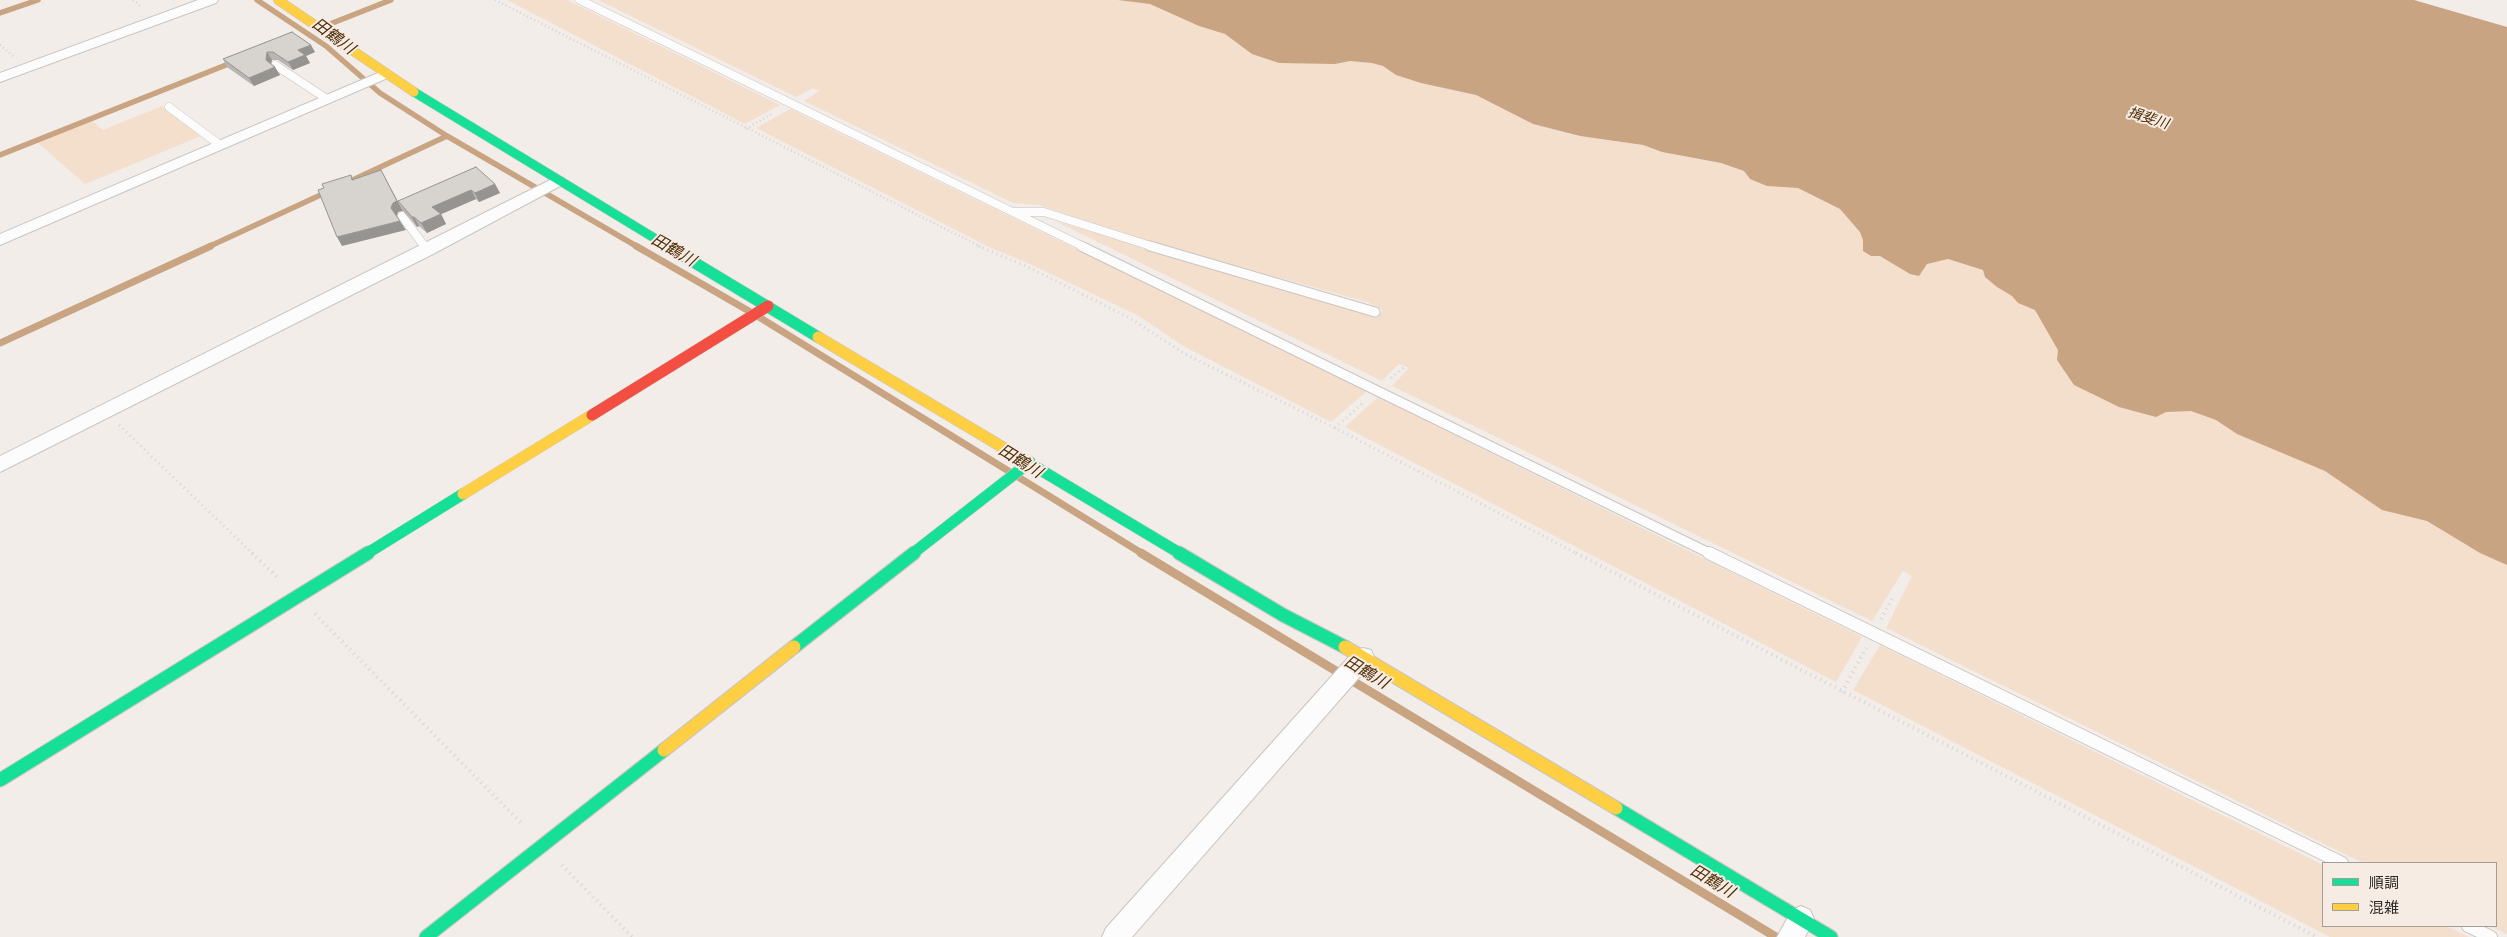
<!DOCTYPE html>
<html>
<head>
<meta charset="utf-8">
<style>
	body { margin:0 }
	#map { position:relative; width:2507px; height:937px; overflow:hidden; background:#f2ede8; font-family:"Source Serif 4","Noto Sans JP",serif }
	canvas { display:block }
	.legend { position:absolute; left:2322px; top:862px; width:175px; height:65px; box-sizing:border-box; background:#f6ece4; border:1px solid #a59e98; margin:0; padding:6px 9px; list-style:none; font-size:15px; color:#2c2825 }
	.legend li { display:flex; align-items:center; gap:10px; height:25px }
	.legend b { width:25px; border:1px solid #a59e98 }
</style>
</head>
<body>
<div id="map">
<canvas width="2507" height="937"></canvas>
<ul class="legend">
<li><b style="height:6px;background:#16e098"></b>順調</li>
<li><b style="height:6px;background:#ffcf43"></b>混雑</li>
</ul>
</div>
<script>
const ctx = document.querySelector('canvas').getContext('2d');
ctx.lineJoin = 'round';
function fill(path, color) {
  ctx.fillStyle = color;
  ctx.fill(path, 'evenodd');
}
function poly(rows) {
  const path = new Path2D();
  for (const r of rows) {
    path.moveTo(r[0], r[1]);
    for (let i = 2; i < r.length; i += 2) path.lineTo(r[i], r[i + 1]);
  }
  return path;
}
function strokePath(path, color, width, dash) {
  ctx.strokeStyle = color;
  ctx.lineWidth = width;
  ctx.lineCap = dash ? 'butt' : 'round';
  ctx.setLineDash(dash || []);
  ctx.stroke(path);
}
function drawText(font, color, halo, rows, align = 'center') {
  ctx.font = font + ' "Source Serif 4","Noto Sans JP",serif';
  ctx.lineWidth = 4;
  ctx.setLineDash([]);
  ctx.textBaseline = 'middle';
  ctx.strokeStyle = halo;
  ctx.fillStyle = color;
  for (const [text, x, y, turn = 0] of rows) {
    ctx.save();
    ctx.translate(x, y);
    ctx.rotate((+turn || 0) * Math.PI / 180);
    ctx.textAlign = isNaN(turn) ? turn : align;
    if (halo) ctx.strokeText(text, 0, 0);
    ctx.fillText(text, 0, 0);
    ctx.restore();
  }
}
fill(poly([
	[507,0,567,0,780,105,745,124],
	[598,0,1199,0,1408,70,1448,87,1476,95,1533,124,1580,136,1643,145,1662,152,1721,163,1744,171,1750,179,1798,188,1840,209,1944,247,2507,556,2507,934,2490,926,2496,926,2496,863,2363,863,1886,628,1912,576,1903,571,1872,621,1392,386,1409,368,1399,364,1382,381,1055,221,1374,317,1383,310,1367,302,1153,243,1039,205,1013,203,804,101,819,91,813,88,796,97],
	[162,106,201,136,85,184,37,142,91,120,103,130],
	[790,109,1367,391,1331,422,1185,347,1139,316,1030,264,989,247,756,128],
	[1378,397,1862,637,1836,682,1345,427],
	[1880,645,2323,865,2323,926,2446,926,2469,937,2330,937,1853,690]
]), '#f4dfcd');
fill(poly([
	[1118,0,2414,0,2507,27,2507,565,2480,553,2427,521,2382,510,2325,471,2237,434,2216,420,2191,411,2166,412,2156,417,2119,407,2074,385,2057,360,2058,350,2035,310,2018,303,2012,296,1997,287,1985,277,1983,270,1948,259,1927,264,1919,276,1910,274,1880,256,1871,256,1863,251,1863,240,1860,232,1840,209,1798,188,1767,186,1750,179,1744,171,1721,163,1662,152,1643,145,1580,136,1533,124,1476,95,1421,83,1396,75,1383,66,1372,63,1350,61,1335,64,1279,63,1252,54,1225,34,1199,26,1150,4]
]), '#c9a482');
strokePath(poly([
	[257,0,326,46,380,93,447,136,638,247],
	[0,13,38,0],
	[330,24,391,0],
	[0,155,236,61],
	[344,184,447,136],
	[208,247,327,192]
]), '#c9a482', 5.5);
strokePath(poly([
	[636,246,754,314,1143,554],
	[0,343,211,246]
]), '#c9a482', 7);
strokePath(poly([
	[1141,553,1776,937]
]), '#c9a482', 9);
const laneFar2 = poly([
	[580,0,1084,247],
	[275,65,327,99],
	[169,107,220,145],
	[1014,212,1044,212,1154,247],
	[402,216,425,247]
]);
const laneFar1 = poly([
	[424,246,427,250],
	[1081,246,1711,554],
	[1150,246,1375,312]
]);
const lane = poly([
	[1709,553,2342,863],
	[2468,926,2491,937]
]);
const street = poly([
	[198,0,218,0,216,3,0,82,0,73,198,0],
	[385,70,392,74,390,77,0,245,0,234,385,70],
	[558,176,564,178,566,181,564,184,433,254,0,472,0,456,558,176],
	[1363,648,1371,650,1374,657,1371,664,1132,937,1102,937,1106,928,1355,650,1363,648],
	[1801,906,1810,910,1814,919,1805,937,1777,937,1792,910,1801,906]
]);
const fastFar2 = poly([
	[414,92,669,247]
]);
const fastFar1 = poly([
	[667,246,818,337],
	[1024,460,1181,554],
	[366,554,463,494],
	[912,554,1030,462]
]);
const fast = poly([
	[1179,553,1283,615,1345,647],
	[794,647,914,553],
	[0,780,368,553],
	[1616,808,1831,937],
	[426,937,664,750]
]);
const slowFar2 = poly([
	[278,0,414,92]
]);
const slowFar1 = poly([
	[818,337,1024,460],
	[463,494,592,415]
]);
const slow = poly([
	[1345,647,1616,808],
	[664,750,794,647]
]);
const jam = poly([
	[592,415,768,306]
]);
strokePath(laneFar2, '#c9c5c2', 9);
strokePath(laneFar1, '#c9c5c2', 11);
strokePath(lane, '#c9c5c2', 14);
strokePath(street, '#c9c5c2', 2);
strokePath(fastFar2, '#c9c5c2', 10);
strokePath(fastFar1, '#c9c5c2', 12);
strokePath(fast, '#c9c5c2', 15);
strokePath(slowFar2, '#c9c5c2', 10);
strokePath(slowFar1, '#c9c5c2', 12);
strokePath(slow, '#c9c5c2', 15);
strokePath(jam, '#c9c5c2', 12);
strokePath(poly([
	[133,0,142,7],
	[495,0,981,247],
	[0,45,13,56],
	[746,129,773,113]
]), '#d5d4d3', 2.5, [1, 3]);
strokePath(poly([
	[978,246,1028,267,1128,317,1185,354,1335,428,1578,554],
	[1391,378,1407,365],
	[119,425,253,554],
	[1335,428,1364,402]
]), '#d5d4d3', 3, [1, 4]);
strokePath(poly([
	[252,553,278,578],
	[1576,553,2317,937],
	[315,614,523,825],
	[1881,619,1892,599],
	[1842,692,1866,648],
	[562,865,632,937]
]), '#d5d4d3', 4, [1, 4.5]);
strokePath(laneFar2, '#fdfcfc', 8);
strokePath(laneFar1, '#fdfcfc', 9);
strokePath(lane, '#fdfcfc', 12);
fill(street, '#fdfcfc');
strokePath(fastFar2, '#16e098', 9);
strokePath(fastFar1, '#16e098', 11);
strokePath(fast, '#16e098', 13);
strokePath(slowFar2, '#ffcf43', 9);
strokePath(slowFar1, '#ffcf43', 11);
strokePath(slow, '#ffcf43', 13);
strokePath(jam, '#f24e42', 11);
fill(poly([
	[292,32,315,52,306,56,310,63,293,70,278,60,272,60,271,64,280,75,254,86,227,67,223,59],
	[495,184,500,193,479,202,476,199,441,214,446,224,427,233,419,226,417,227,403,211,398,201]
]), '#b9b5b2');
fill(poly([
	[311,45,315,52,306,56,310,63,293,70,288,62,298,50],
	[267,52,272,60,270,68,266,60],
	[275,67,280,75,254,86,249,78],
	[381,170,403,211,398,212,397,217,391,208],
	[495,184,500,193,479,202,475,193],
	[471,190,476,199,437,216,432,207],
	[441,214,446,224,427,233,421,223],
	[412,217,414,217,419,226,417,227],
	[400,221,406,230,342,246,337,237]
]), '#969491');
const building = poly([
	[292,32,311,45,298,50,305,55,288,62,273,52,267,52,266,60,275,67,249,78,223,59,292,32],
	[476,167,495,184,475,193,471,190,432,207,441,214,421,223,414,217,412,217,398,201,476,167],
	[381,170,397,201,393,203,391,208,400,221,337,237,318,190,324,188,322,184,351,175,352,180,381,170]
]);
fill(building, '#d7d3cf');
strokePath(building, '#969491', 1);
drawText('italic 14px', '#4c2a04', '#f6ece4', [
	["揖斐川",2148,119,18]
]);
drawText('italic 16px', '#4c2a04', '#f6ece4', [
	["田鶴川",333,37,37],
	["田鶴川",673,251,30],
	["田鶴川",1020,462,32],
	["田鶴川",1366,673,31],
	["田鶴川",1712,882,31]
]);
</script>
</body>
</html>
